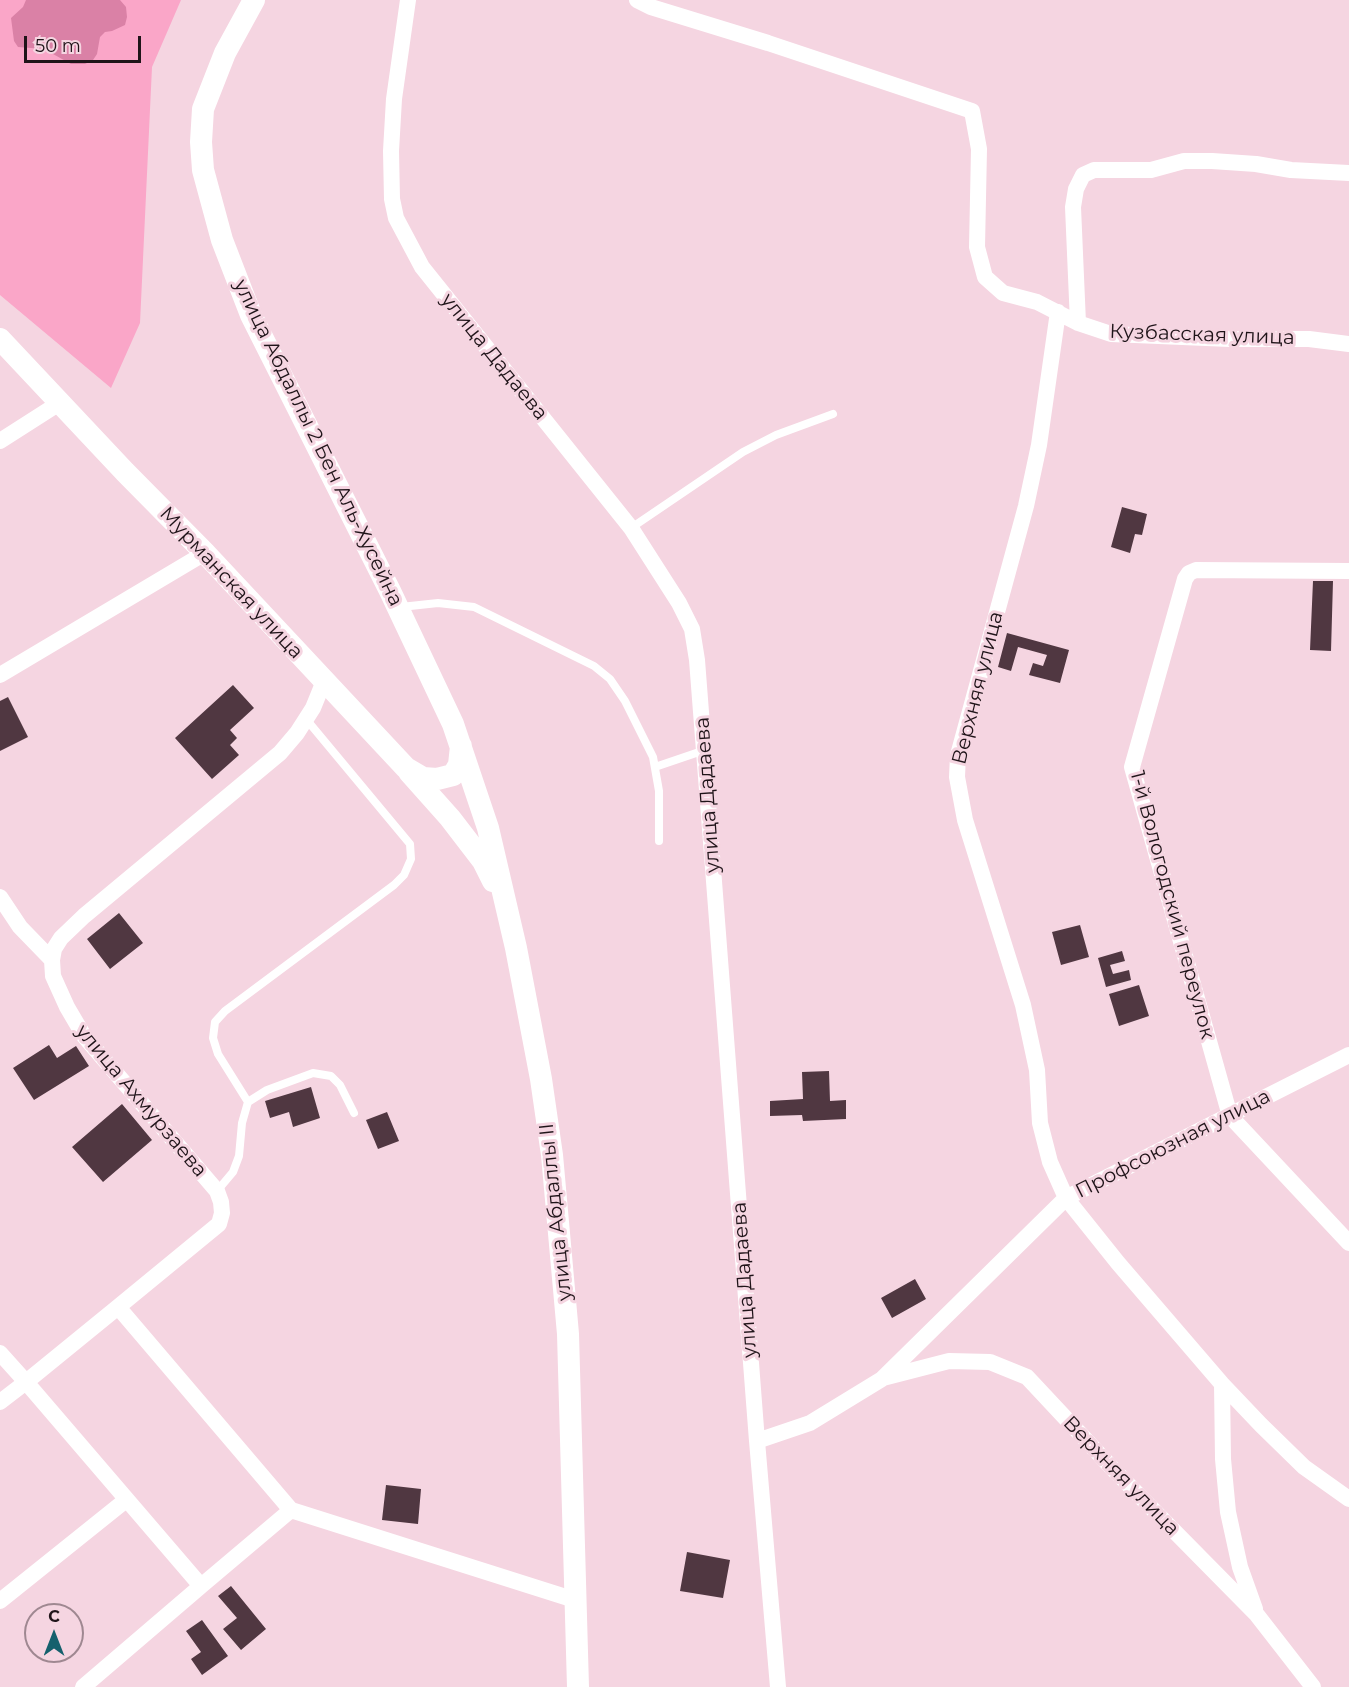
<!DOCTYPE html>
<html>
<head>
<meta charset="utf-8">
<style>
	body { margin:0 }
	#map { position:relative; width:1349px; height:1687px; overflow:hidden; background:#f5d5e1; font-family:Montserrat,sans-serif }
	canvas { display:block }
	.north { position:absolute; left:24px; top:1603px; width:60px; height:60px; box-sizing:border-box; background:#f5d5e1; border:2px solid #9f8891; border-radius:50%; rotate:0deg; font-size:16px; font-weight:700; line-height:24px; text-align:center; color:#1f1419 }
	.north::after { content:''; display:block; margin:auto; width:21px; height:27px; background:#15606d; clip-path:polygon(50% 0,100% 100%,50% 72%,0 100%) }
	.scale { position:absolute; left:24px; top:36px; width:117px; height:27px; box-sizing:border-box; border:3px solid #1f1419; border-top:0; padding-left:8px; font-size:18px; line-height:21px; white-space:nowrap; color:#1f1419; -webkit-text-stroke:4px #f5d5e1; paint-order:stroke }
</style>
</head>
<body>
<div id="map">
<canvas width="1349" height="1687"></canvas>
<div class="north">С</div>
<div class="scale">50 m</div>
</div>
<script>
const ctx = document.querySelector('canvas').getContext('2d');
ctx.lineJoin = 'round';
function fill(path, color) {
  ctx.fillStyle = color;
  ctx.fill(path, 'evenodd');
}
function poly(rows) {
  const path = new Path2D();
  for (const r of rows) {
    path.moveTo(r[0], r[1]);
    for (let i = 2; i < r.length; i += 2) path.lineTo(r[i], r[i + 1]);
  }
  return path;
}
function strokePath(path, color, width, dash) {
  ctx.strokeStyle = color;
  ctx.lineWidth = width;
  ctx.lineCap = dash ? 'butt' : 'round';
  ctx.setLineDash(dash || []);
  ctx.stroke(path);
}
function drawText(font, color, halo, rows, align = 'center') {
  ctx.font = font + ' Montserrat,sans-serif';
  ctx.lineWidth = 6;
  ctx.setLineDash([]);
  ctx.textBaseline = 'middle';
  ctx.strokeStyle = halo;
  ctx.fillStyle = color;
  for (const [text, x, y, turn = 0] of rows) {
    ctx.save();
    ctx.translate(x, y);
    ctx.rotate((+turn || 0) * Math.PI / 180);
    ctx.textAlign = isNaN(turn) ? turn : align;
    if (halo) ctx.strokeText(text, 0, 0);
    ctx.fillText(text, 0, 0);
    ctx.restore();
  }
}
fill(poly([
	[0,0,181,0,152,67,140,323,111,388,0,295]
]), '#faa6c8');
fill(poly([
	[26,0,120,0,126,7,127,17,125,25,112,31,105,32,100,37,97,54,93,60,85,64,71,64,44,49,18,47,14,41,11,18,23,7]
]), '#da81a6');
fill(poly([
	[1122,507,1147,514,1142,535,1135,534,1130,553,1111,547],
	[1313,581,1333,581,1331,651,1310,650],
	[1007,633,1069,650,1060,683,1029,675,1033,663,1043,666,1047,655,1018,647,1011,671,998,667],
	[233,685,254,708,230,730,237,738,230,745,239,755,212,779,175,738],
	[8,697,28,737,0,751,0,701],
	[119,913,143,943,110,969,87,939],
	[1080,925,1089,957,1061,965,1052,932],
	[1122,951,1125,961,1110,965,1113,974,1129,970,1131,980,1106,987,1098,958],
	[1139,985,1149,1016,1119,1026,1109,994],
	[49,1045,57,1058,76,1046,89,1066,34,1100,13,1068],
	[829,1071,830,1101,846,1100,846,1119,803,1121,802,1115,770,1116,770,1101,803,1099,802,1072],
	[311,1087,320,1118,293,1127,289,1112,270,1118,265,1101],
	[122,1104,152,1140,103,1182,72,1147],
	[387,1112,399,1141,378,1149,366,1120],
	[915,1279,926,1299,892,1318,881,1298],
	[386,1485,421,1489,418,1524,382,1520],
	[687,1552,730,1560,723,1598,680,1591],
	[231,1586,266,1629,241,1650,223,1629,237,1618,218,1596],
	[202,1620,228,1656,202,1675,191,1659,201,1652,186,1631]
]), '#503741');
strokePath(poly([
	[631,528,743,452,776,435,833,414],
	[401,607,438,603,474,607,594,666,610,679,625,701,653,757,659,791,659,841],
	[655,767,705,750],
	[248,1102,218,1054,213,1038,215,1022,225,1011,394,885,404,875,411,859,410,844,306,719],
	[217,1191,233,1172,239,1156,242,1123,248,1102,267,1090,313,1073,331,1076,340,1085,354,1113]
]), '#fff', 8);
strokePath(poly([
	[408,0,394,99,391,151,392,199,396,218,422,267,631,528,679,603,692,629,697,660,757,1441,778,1687],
	[637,0,651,7,768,43,972,111,979,149,977,247,985,277,1003,293,1037,302,1078,323,1111,334,1230,339,1309,339,1349,344],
	[1058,312,1039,445,1026,506,958,755,957,777,965,820,1023,1005,1037,1070,1040,1123,1050,1162,1066,1198,1118,1263,1222,1384,1261,1425,1304,1467,1349,1499],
	[1078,323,1073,207,1076,189,1083,175,1094,170,1151,170,1184,161,1212,161,1256,164,1291,170,1349,173],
	[0,441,61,402],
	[1349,571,1196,570,1189,573,1185,579,1132,767,1230,1116,1349,1243],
	[0,675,205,553],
	[0,897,20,927,52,960],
	[118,1307,219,1224,222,1213,221,1202,217,1191,84,1036,67,1007,53,976,52,960,54,949,61,938,84,916,280,753,297,733,313,708,324,681],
	[0,1353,26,1382,118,1307,291,1510],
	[883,1378,949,1361,990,1362,1027,1377,1113,1469,1257,1615,1313,1687],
	[1222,1384,1223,1459,1228,1512,1240,1567,1255,1609],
	[0,1402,26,1382,201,1586,83,1687],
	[757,1441,810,1423,882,1379,1066,1198,1349,1055],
	[201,1586,291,1510,575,1600],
	[0,1601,126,1500]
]), '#fff', 16);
strokePath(poly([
	[254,0,225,53,203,109,201,142,203,170,222,240,251,315,390,591,453,724,488,828,516,948,541,1079,552,1155,568,1334,578,1687],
	[0,339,125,472,205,553,406,768,423,778,437,779,453,775,459,765,461,746],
	[409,772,450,818,483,861,493,881]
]), '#fff', 22);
drawText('20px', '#1f1419', '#f5d5e1', [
	["Кузбасская улица",1202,335,2],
	["улица Дадаева",494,357,51],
	["улица Абдаллы 2 Бен Аль-Хусейна",318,443,64],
	["Мурманская улица",231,583,47],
	["Верхняя улица",978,688,-76],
	["улица Дадаева",708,795,-94],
	["1-й Вологодский переулок",1172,905,75],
	["улица Ахмурзаева",141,1101,50],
	["Профсоюзная улица",1173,1144,-27],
	["улица Абдаллы II",556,1212,-96],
	["улица Дадаева",745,1280,-94],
	["Верхняя улица",1121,1476,46]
]);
</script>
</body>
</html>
